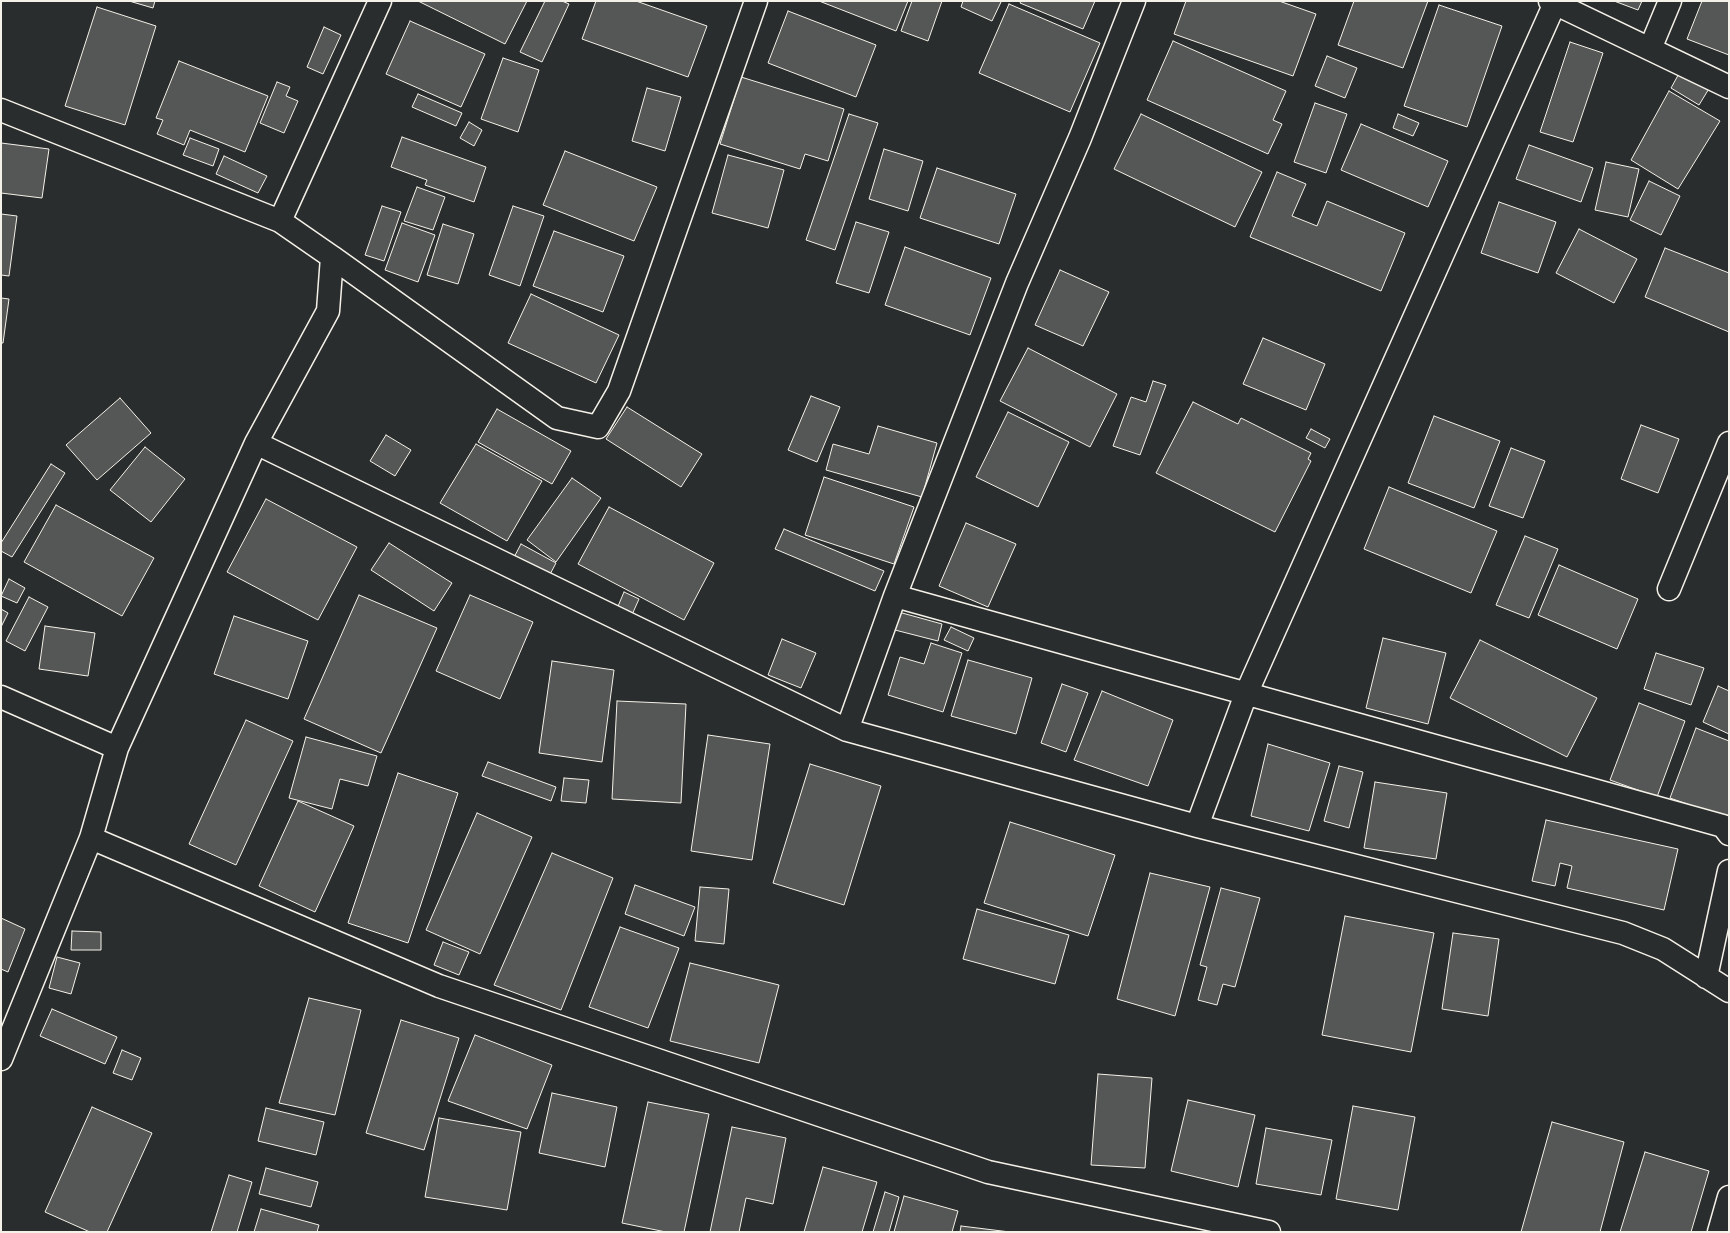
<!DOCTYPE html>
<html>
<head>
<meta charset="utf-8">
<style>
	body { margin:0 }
	#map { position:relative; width:1730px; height:1233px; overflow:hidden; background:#2a2d2e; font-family:Caveat,sans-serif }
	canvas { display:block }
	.frame { position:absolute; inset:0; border:2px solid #f4f1e8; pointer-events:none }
</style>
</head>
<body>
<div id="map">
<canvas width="1730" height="1233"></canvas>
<div class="frame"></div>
</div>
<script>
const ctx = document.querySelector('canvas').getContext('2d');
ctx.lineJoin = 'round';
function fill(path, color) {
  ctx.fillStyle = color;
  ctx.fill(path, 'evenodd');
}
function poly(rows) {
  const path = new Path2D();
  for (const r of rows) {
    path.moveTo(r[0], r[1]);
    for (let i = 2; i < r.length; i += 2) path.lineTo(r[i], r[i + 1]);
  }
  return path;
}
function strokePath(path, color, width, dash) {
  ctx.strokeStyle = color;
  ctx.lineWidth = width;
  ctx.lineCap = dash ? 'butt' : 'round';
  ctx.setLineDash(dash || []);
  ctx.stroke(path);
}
const building = poly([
	[129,1,155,1,153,8,129,1],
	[418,1,527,1,505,44,418,1],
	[545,1,562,1,569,4,542,62,520,52,545,1],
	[596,1,636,1,707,26,688,77,582,39,596,1],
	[819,1,908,1,896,31,819,1],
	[912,1,942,1,928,41,901,31,912,1],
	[963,1,999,1,1001,2,992,21,961,7,963,1],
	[1021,1,1095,1,1083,29,1020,3,1021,1],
	[1186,1,1279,1,1316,14,1293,76,1174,34,1186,1],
	[1354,1,1428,1,1403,68,1338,45,1354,1],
	[1614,1,1642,1,1638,10,1614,1],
	[1702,1,1729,1,1729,55,1687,39,1702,1],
	[1009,4,1100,43,1070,112,979,73,1009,4],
	[1439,5,1502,26,1467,127,1404,106,1439,5],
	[97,7,156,26,125,125,65,106,97,7],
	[788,11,876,45,856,97,768,63,788,11],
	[410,21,485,54,461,107,386,74,410,21],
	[324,27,341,35,323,74,307,67,324,27],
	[1173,41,1286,91,1273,120,1282,124,1268,154,1147,100,1173,41],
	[1570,42,1603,53,1573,142,1540,132,1570,42],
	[1327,56,1357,68,1345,98,1315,86,1327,56],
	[503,58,539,70,518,132,481,119,503,58],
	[179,61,268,96,245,152,190,130,184,145,157,134,163,120,156,118,179,61],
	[1681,70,1710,87,1699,105,1671,88,1681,70],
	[741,77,844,109,828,161,805,154,800,169,720,144,741,77],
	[277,82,290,87,286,96,298,101,284,133,260,123,277,82],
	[647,88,681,97,665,151,632,141,647,88],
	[1669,91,1720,121,1678,189,1631,160,1669,91],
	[418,94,462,113,456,126,412,107,418,94],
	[1315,103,1347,114,1326,173,1294,162,1315,103],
	[849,114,878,123,835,250,806,240,849,114],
	[1141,114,1262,172,1235,227,1114,169,1141,114],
	[1398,114,1419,123,1413,136,1393,128,1398,114],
	[469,122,482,130,474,146,460,138,469,122],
	[1361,124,1448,161,1428,207,1341,170,1361,124],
	[402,137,486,167,474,202,425,185,427,180,391,167,402,137],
	[190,138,219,149,213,166,183,155,190,138],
	[1,143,49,149,42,198,1,193,1,143],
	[1529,145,1593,168,1581,202,1516,179,1529,145],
	[884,149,923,161,908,211,869,199,884,149],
	[565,151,657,187,634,241,543,205,565,151],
	[728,155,784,170,768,228,712,213,728,155],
	[224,156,267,176,258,193,216,174,224,156],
	[1606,162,1639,169,1628,217,1595,210,1606,162],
	[937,168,1016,194,999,244,920,218,937,168],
	[1277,172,1306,184,1292,216,1317,226,1327,201,1405,233,1381,291,1250,237,1277,172],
	[1649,181,1680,196,1661,235,1630,220,1649,181],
	[417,187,445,197,433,230,404,221,417,187],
	[1499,202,1556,222,1538,273,1481,253,1499,202],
	[382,206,401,212,384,261,365,255,382,206],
	[513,206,544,216,520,286,489,275,513,206],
	[1,214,17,216,9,276,1,275,1,214],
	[856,222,889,232,869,293,836,283,856,222],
	[402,223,435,235,418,282,385,270,402,223],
	[443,224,474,234,458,284,427,275,443,224],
	[1579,229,1637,259,1614,303,1556,273,1579,229],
	[554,231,624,256,603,312,533,286,554,231],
	[905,247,991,278,970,335,885,305,905,247],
	[1665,248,1729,273,1729,332,1645,297,1665,248],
	[1060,270,1109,292,1083,346,1035,325,1060,270],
	[531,294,619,335,596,383,508,343,531,294],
	[1,298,9,299,3,343,1,343,1,298],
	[1263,338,1325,364,1306,410,1243,384,1263,338],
	[1028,348,1117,394,1090,447,1000,401,1028,348],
	[1153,381,1166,385,1140,455,1113,446,1131,397,1146,402,1153,381],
	[811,396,840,407,817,462,788,450,811,396],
	[120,398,151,433,97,480,66,445,120,398],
	[1193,402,1238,424,1241,418,1311,453,1308,459,1311,461,1275,532,1156,473,1193,402],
	[627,407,702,454,681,487,606,439,627,407],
	[497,409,571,451,552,484,478,442,497,409],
	[1008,412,1069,442,1038,507,976,477,1008,412],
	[1434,416,1500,441,1474,508,1408,483,1434,416],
	[1641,425,1679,439,1658,493,1621,479,1641,425],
	[878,426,937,443,922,497,826,470,833,444,869,454,878,426],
	[1311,429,1330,439,1325,448,1306,438,1311,429],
	[386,435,411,450,395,476,370,461,386,435],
	[476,444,542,481,507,541,440,503,476,444],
	[145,447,185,479,151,522,110,490,145,447],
	[1511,448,1545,461,1523,518,1489,506,1511,448],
	[51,464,65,473,12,557,1,551,1,543,51,464],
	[824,477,914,507,894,564,805,535,824,477],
	[572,478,601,498,556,562,527,540,572,478],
	[1389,487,1497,531,1471,593,1364,549,1389,487],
	[266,499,357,547,318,620,227,572,266,499],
	[56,505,154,558,122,616,24,562,56,505],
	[609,507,714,563,684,620,578,564,609,507],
	[966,523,1016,544,988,607,939,586,966,523],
	[784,529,884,571,875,591,775,549,784,529],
	[1525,536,1558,549,1529,618,1496,605,1525,536],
	[389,543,452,583,434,611,371,570,389,543],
	[521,544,556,563,547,580,512,561,521,544],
	[1559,565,1638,599,1617,649,1538,615,1559,565],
	[9,579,25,588,17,603,1,596,9,579],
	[624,592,639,599,631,617,616,611,624,592],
	[359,595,437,628,381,753,304,719,359,595],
	[470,595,533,622,500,699,436,671,470,595],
	[29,597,48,607,25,651,6,641,29,597],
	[1,609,8,613,1,627,1,609],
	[895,611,942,624,938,641,891,629,895,611],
	[234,616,308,641,288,699,214,674,234,616],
	[45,626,95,633,88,676,39,669,45,626],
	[951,627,974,638,968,651,944,640,951,627],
	[1383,638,1446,653,1428,724,1366,708,1383,638],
	[782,639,816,653,801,688,768,675,782,639],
	[1480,640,1597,698,1567,757,1450,698,1480,640],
	[931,643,962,653,943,712,888,695,900,657,924,664,931,643],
	[1656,653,1704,668,1691,705,1644,689,1656,653],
	[968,660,1032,678,1016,734,951,716,968,660],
	[552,661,614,670,602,762,539,753,552,661],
	[1062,684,1088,693,1066,752,1041,743,1062,684],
	[1718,686,1729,691,1729,734,1703,722,1718,686],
	[1102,691,1173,720,1148,786,1074,760,1102,691],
	[617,701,686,704,681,803,612,799,617,701],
	[1639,703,1685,721,1657,797,1610,780,1639,703],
	[246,720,293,741,236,865,189,844,246,720],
	[1696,728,1729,741,1729,812,1727,818,1670,798,1696,728],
	[708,735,770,744,752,860,691,851,708,735],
	[306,737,377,756,368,786,340,779,332,809,289,798,306,737],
	[1268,744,1330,763,1309,831,1251,816,1268,744],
	[488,762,556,787,551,801,482,776,488,762],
	[810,764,881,786,844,905,773,883,810,764],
	[1339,766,1363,772,1349,828,1324,821,1339,766],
	[398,773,458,793,408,943,348,923,398,773],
	[564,778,589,780,586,803,561,801,564,778],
	[1375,782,1447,793,1436,859,1364,848,1375,782],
	[298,801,354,826,315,912,259,886,298,801],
	[477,813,532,837,480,954,426,930,477,813],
	[1546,820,1678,849,1664,910,1567,888,1572,866,1560,863,1555,886,1532,881,1546,820],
	[1010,822,1115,855,1088,936,984,903,1010,822],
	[552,853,613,878,561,1010,494,985,552,853],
	[1150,873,1210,887,1175,1016,1117,999,1150,873],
	[635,885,695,907,684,936,625,914,635,885],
	[700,887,729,889,724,944,695,941,700,887],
	[1221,888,1260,898,1235,987,1223,984,1217,1005,1198,1000,1207,967,1200,965,1221,888],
	[977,909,1069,935,1055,984,963,959,977,909],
	[1345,916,1434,933,1411,1052,1322,1035,1345,916],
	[1,918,25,929,8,972,1,969,1,918],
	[620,927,679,948,648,1028,589,1007,620,927],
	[72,931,101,932,101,950,71,950,72,931],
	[1453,933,1499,939,1488,1016,1442,1009,1453,933],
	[443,942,469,952,459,975,434,965,443,942],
	[57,957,80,963,71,994,49,988,57,957],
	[690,963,779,985,759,1063,670,1041,690,963],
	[309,998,361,1010,335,1115,279,1103,309,998],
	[52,1009,117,1037,105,1064,40,1036,52,1009],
	[401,1020,459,1038,424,1150,366,1133,401,1020],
	[475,1035,552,1065,527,1129,448,1101,475,1035],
	[122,1050,141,1058,132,1080,113,1073,122,1050],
	[1098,1074,1152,1078,1145,1168,1091,1165,1098,1074],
	[552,1093,617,1107,605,1167,539,1153,552,1093],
	[1188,1100,1255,1115,1238,1187,1171,1171,1188,1100],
	[648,1102,709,1114,684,1232,666,1232,622,1223,648,1102],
	[1353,1106,1415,1117,1398,1210,1336,1199,1353,1106],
	[92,1107,152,1133,107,1232,90,1232,45,1212,92,1107],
	[266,1108,324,1122,316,1155,258,1141,266,1108],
	[439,1118,521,1132,507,1210,425,1197,439,1118],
	[1552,1122,1624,1142,1600,1232,1521,1232,1552,1122],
	[732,1127,786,1138,773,1204,746,1198,739,1232,710,1232,732,1127],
	[1266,1128,1332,1140,1321,1195,1256,1184,1266,1128],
	[1645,1152,1709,1171,1691,1232,1620,1232,1645,1152],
	[823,1167,877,1182,862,1232,804,1232,823,1167],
	[266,1168,318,1182,311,1207,259,1194,266,1168],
	[229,1175,252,1182,237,1232,211,1232,229,1175],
	[885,1192,899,1197,889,1232,873,1232,885,1192],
	[904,1196,958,1211,952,1232,894,1232,904,1196],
	[261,1209,319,1225,317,1232,254,1232,261,1209],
	[961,1226,1010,1232,960,1232,961,1226]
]);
fill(building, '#555756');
strokePath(building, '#f4f1e8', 1);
const minor = poly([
	[1550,1,1729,87],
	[1650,49,1670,1],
	[1,110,280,221],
	[332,257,557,418,598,427,619,391,756,1],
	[256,443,847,730,1197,826,1623,933,1663,949,1729,991],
	[1669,589,1729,443],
	[895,596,1723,826,1729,834],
	[1,697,117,748],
	[847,730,895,596,1017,283,1080,138,1134,1],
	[1197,826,1246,694,1555,3],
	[91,838,439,986,988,1172,1269,1232],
	[1706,977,1729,871],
	[1,1059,91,838,117,748,256,443,328,311,332,257,280,221,380,1],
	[1719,1232,1729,1197]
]);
strokePath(minor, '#f4f1e8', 25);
strokePath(minor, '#2a2d2e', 22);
</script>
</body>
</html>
